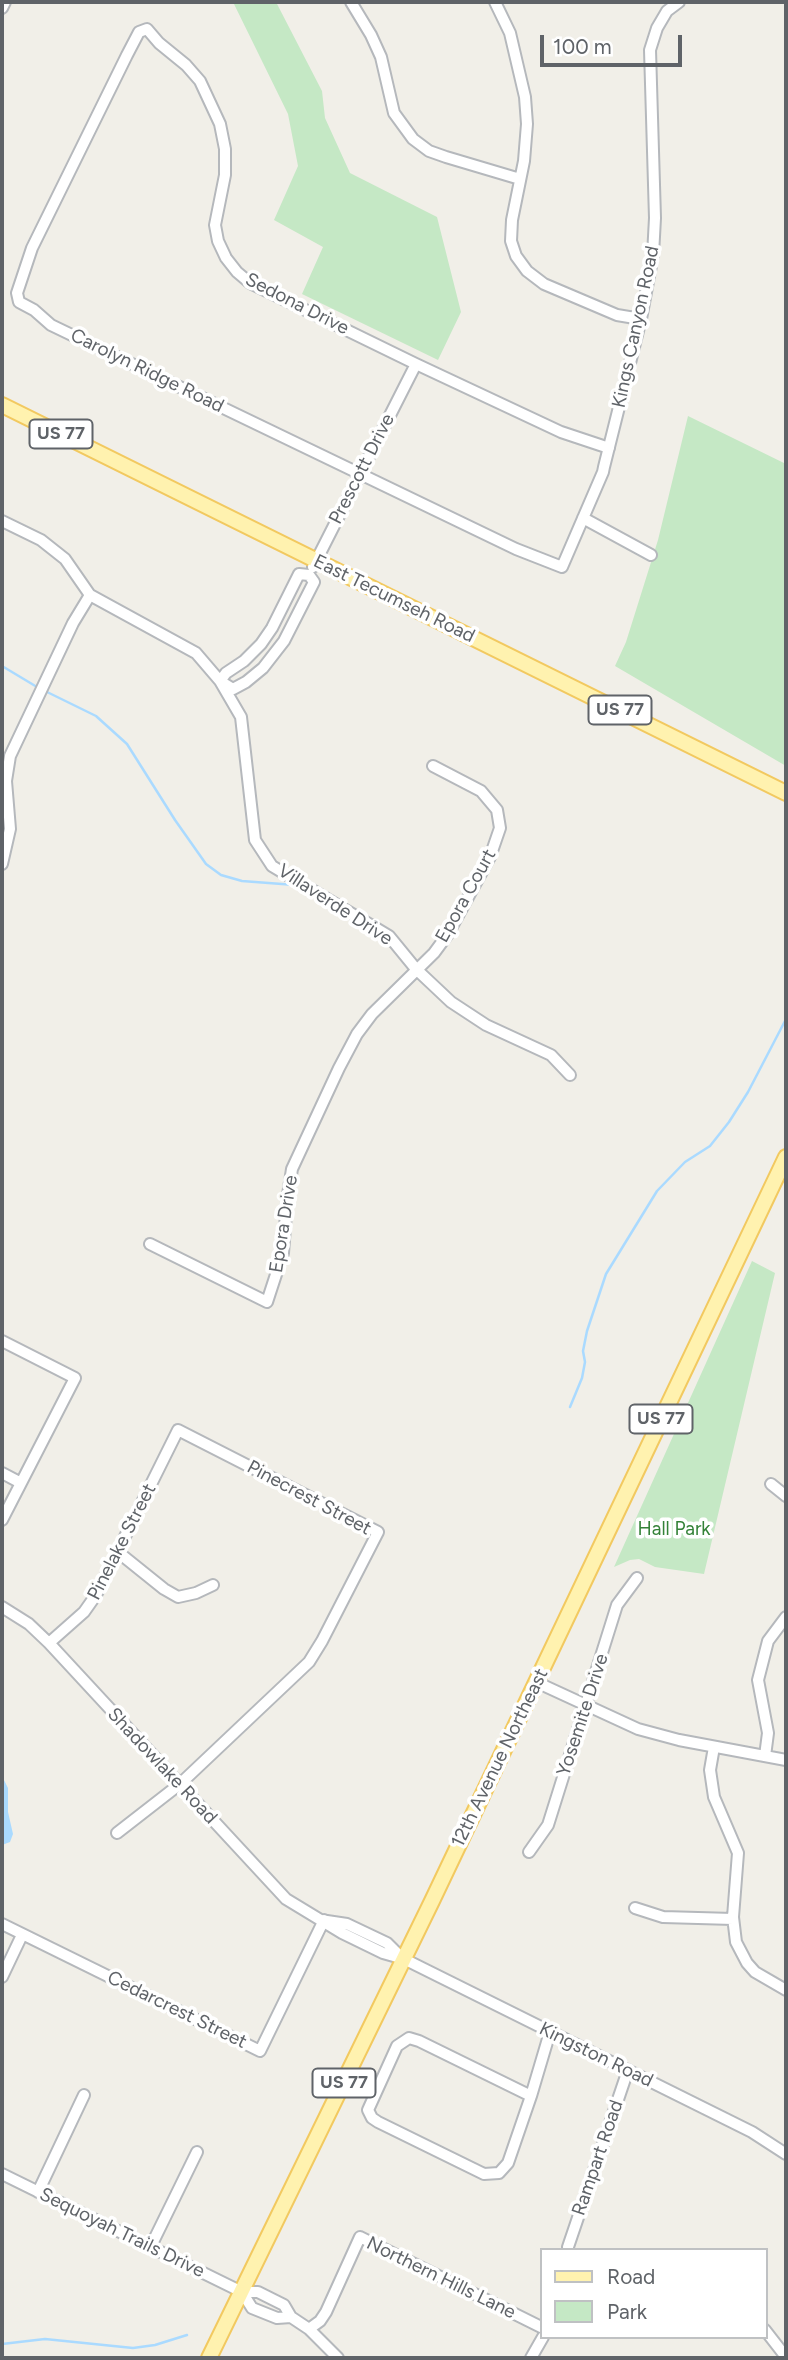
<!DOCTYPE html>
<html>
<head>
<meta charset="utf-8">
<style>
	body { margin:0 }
	#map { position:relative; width:788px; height:2360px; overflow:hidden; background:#f1efe8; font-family:Figtree,sans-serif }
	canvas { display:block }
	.frame { position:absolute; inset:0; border:4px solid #5f6368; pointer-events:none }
	.legend { position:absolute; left:540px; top:2248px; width:228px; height:91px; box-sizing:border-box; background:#fff; border:2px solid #bfc1c3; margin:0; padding:9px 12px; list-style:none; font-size:21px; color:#5f6368 }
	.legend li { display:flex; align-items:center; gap:14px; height:35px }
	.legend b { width:35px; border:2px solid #bfc1c3 }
	.scale { position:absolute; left:540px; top:35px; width:142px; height:32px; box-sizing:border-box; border:4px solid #5f6368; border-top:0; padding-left:9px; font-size:21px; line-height:24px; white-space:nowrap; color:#5f6368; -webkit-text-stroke:5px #fff; paint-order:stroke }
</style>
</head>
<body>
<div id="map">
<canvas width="788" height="2360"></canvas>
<div class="frame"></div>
<ul class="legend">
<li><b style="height:9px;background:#fff2af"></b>Road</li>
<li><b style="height:19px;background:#c5e8c5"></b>Park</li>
</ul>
<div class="scale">100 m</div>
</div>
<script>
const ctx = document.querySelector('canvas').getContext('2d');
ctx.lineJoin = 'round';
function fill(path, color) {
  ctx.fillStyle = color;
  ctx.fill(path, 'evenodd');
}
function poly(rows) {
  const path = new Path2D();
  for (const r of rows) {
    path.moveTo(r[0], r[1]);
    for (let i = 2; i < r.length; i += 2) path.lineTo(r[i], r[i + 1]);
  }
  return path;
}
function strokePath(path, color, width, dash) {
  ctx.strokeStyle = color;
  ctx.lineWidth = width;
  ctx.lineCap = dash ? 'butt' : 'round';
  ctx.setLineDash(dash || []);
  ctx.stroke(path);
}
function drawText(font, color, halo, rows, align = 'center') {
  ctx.font = font + ' Figtree,sans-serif';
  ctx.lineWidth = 7;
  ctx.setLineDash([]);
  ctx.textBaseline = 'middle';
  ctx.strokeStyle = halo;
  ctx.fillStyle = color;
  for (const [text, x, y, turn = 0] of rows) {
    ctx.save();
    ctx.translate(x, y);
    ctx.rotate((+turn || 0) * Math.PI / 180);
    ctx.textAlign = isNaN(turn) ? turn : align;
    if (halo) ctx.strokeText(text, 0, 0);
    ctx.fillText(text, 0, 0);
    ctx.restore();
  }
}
fill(poly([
	[233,2,276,2,322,91,325,118,350,173,437,217,461,312,438,360,302,294,323,247,274,220,298,166,288,114],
	[688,416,786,464,786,766,615,666,626,642,658,540],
	[752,1261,775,1273,704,1574,655,1567,639,1559,630,1560,614,1567]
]), '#c5e8c5');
fill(poly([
	[2,1776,8,1788,8,1812,13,1834,10,1842,2,1845]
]), '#aadaff');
strokePath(poly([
	[2,666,37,687],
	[43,690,96,716,127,744,175,820,206,864,221,875,242,881,295,885],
	[570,1407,582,1378,585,1362,583,1351,587,1331,606,1274,657,1191,685,1162,710,1146,729,1122,748,1092,786,1019],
	[2,2344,45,2339,133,2348,155,2345,187,2335]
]), '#aadaff', 2.5);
const minor = poly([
	[351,2,371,35,381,57,394,113,413,139,429,151,446,157,520,179],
	[495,2,510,33,525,97,527,124,524,161,512,220,511,241,516,256,527,271,544,284,617,315,641,319],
	[2,8,5,2],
	[609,448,561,432,416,364,250,283,237,272,226,258,218,241,215,225,225,175,225,149,220,124,200,81,186,65,159,43,147,29,139,32,127,55,32,248,17,293,19,302,34,310,51,325,516,549,562,567,603,472,604,467,641,319,653,255,655,218,650,50,657,28,667,11,679,2],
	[583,518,651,555],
	[2,521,41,540,65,559,90,595,196,653,220,681,241,717,255,840,272,866,389,936,416,969,451,1002,486,1025,551,1055,570,1075],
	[313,567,416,364],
	[299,574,309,575,314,582,284,641,263,668,246,682,233,689,220,681,226,673,244,661,261,644,272,628,299,574],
	[2,864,10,829,6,781,10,756,73,623,90,595],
	[150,1244,267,1302,283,1253,287,1201,292,1169,339,1068,357,1034,372,1014,434,953,448,934,490,857,500,828,497,810,481,791,433,766],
	[2,1341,75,1378,2,1520],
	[2,1473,21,1483],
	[771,1484,786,1496],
	[118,1552,164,1589,178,1597,196,1593,213,1585],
	[2,1607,29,1624,49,1643,286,1899,342,1933,383,1953,404,1959,752,2132,786,2154],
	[49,1643,84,1612,96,1595,178,1430,378,1532,322,1641,309,1662,180,1784,117,1833],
	[536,1682,638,1729,679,1740,786,1760],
	[714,1747,710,1770,714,1797,738,1853,733,1917,736,1942,747,1963,755,1972,786,1990],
	[765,1756,768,1733,758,1680,768,1641,786,1617],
	[529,1852,548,1825,617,1605,637,1578],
	[635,1908,663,1917,733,1919],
	[327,1921,347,1924,387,1943,402,1958],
	[2,1924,260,2051,324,1920],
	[2,1977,22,1935],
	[531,2096,419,2041,409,2038,397,2046,368,2110,372,2118,378,2122,484,2174,499,2173,508,2163,531,2096,550,2032],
	[2,2174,242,2292,258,2292,284,2305,291,2317,309,2329,338,2358],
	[38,2192,84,2095],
	[568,2247,628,2070],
	[150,2248,197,2152],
	[242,2292,252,2308,277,2318,291,2317],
	[309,2329,320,2321,326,2312,360,2237,541,2327],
	[765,2330,786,2357],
	[531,2358,543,2337]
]);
const major = poly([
	[2,405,786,793],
	[209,2358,432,1901,786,1157]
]);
strokePath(minor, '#b5b8bc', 14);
strokePath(major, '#f2c960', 18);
strokePath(minor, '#fff', 10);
strokePath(major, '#fff2af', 14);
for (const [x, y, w] of [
	[61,434,63],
	[620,710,63],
	[661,1419,63],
	[344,2083,63]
]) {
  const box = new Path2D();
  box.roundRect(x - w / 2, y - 14.5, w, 29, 5);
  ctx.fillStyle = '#fff';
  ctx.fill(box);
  strokePath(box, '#5f6368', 2);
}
drawText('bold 18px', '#5f6368', null, [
	["US 77",61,434],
	["US 77",620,710],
	["US 77",661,1419],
	["US 77",344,2083]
]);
drawText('19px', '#5f6368', '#fff', [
	["Sedona Drive",297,304,27],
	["Kings Canyon Road",636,327,-78],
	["Carolyn Ridge Road",147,371,26],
	["Prescott Drive",362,469,-63],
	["East Tecumseh Road",394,599,26],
	["Epora Court",466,896,-61],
	["Villaverde Drive",335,905,33],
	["Epora Drive",284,1224,-81],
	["Pinecrest Street",309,1498,28],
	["Pinelake Street",122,1542,-63],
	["Yosemite Drive",583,1715,-72],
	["12th Avenue Northeast",500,1758,-64],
	["Shadowlake Road",162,1766,47],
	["Cedarcrest Street",177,2010,26],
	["Kingston Road",596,2055,26],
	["Rampart Road",598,2158,-71],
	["Sequoyah Trails Drive",122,2233,26],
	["Northern Hills Lane",441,2278,26]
]);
drawText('19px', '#348238', '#fff', [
	["Hall Park",674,1529]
]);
</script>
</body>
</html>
